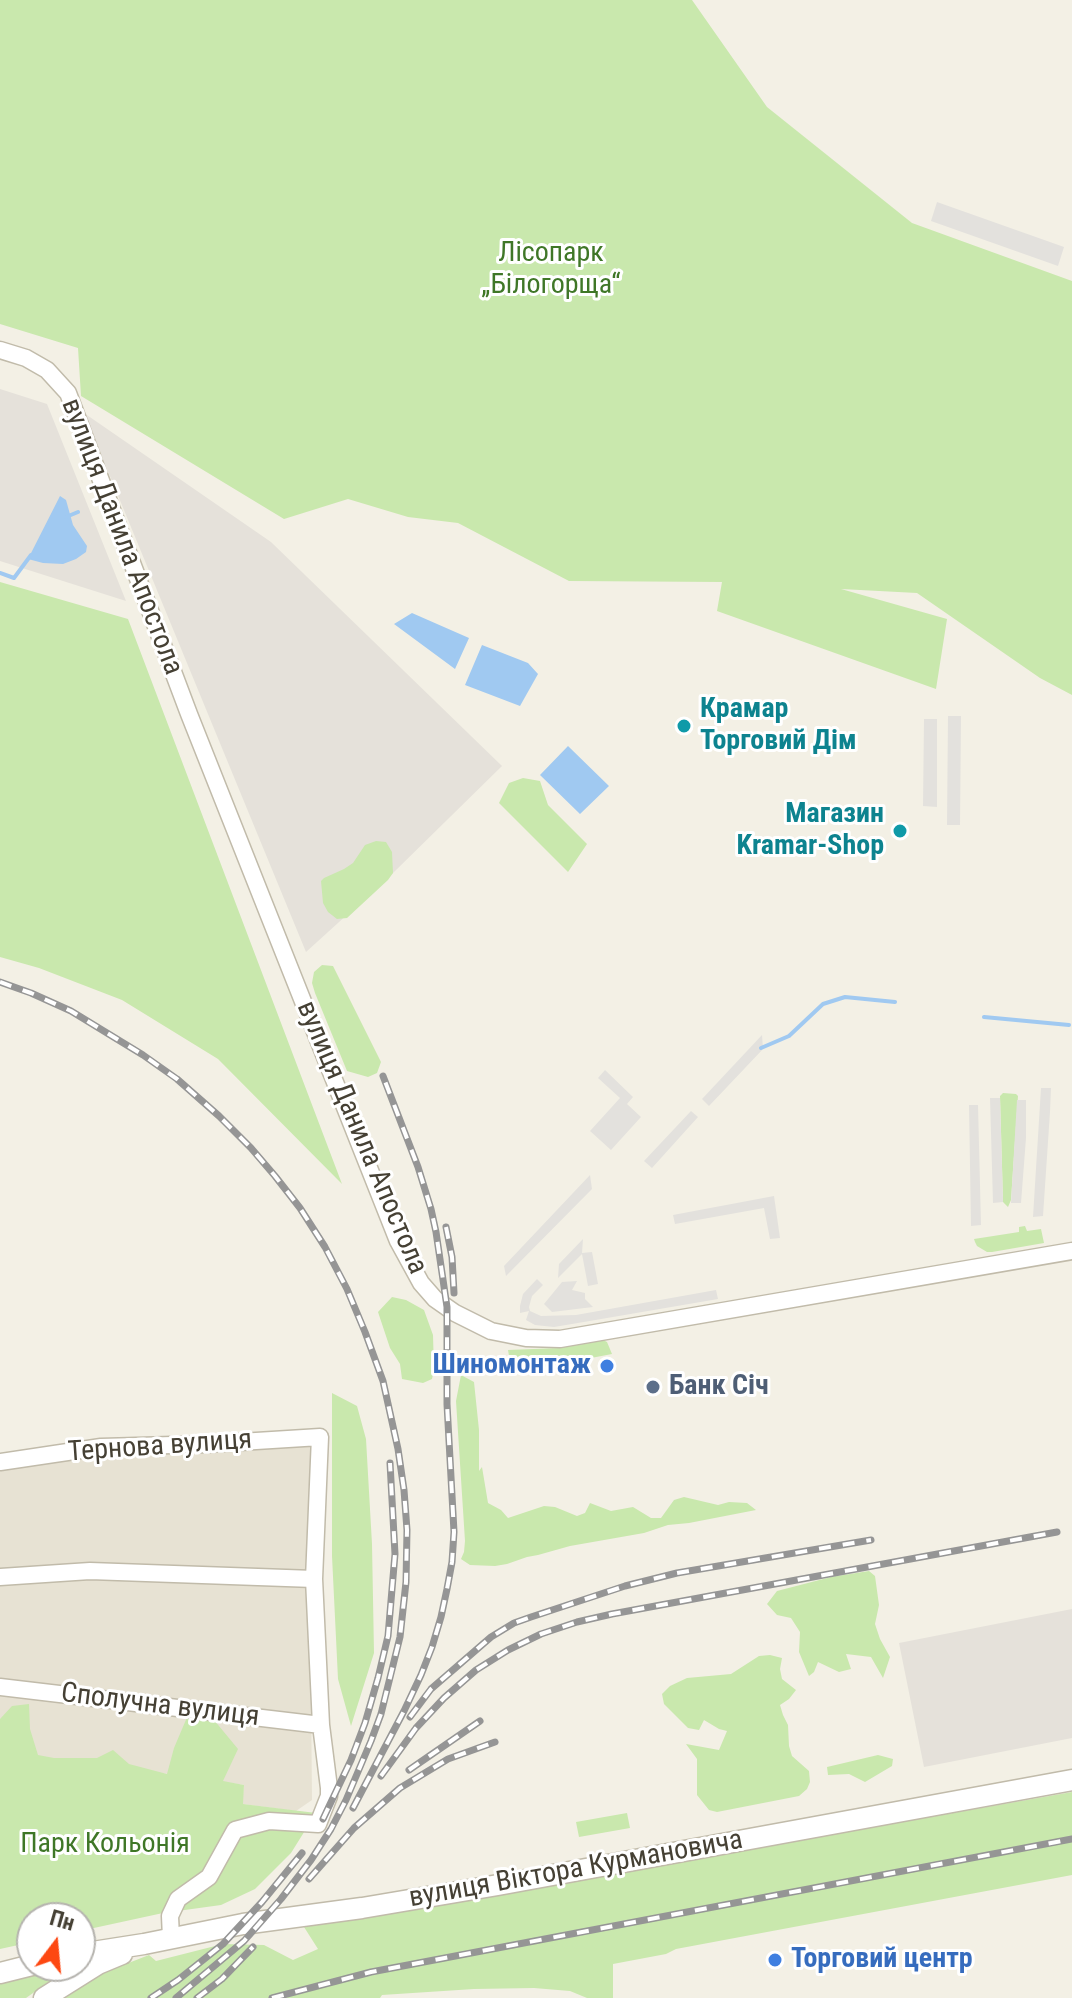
<!DOCTYPE html>
<html>
<head>
<meta charset="utf-8">
<style>
	body { margin:0 }
	#map { position:relative; width:1072px; height:1998px; overflow:hidden; background:#f3f0e5; font-family:"Roboto Condensed",sans-serif }
	canvas { display:block }
	.north { position:absolute; left:16px; top:1902px; width:80px; height:80px; box-sizing:border-box; background:#fff; border:2px solid #b5b3ae; border-radius:50%; rotate:16deg; font-size:22px; font-weight:700; line-height:32px; text-align:center; color:#454034 }
	.north::after { content:''; display:block; margin:auto; width:28px; height:36px; background:#fd4812; clip-path:polygon(50% 0,100% 100%,50% 72%,0 100%) }
</style>
</head>
<body>
<div id="map">
<canvas width="1072" height="1998"></canvas>
<div class="north">Пн</div>
</div>
<script>
const ctx = document.querySelector('canvas').getContext('2d');
ctx.lineJoin = 'round';
function fill(path, color) {
  ctx.fillStyle = color;
  ctx.fill(path, 'evenodd');
}
function poly(rows) {
  const path = new Path2D();
  for (const r of rows) {
    path.moveTo(r[0], r[1]);
    for (let i = 2; i < r.length; i += 2) path.lineTo(r[i], r[i + 1]);
  }
  return path;
}
function strokePath(path, color, width, dash) {
  ctx.strokeStyle = color;
  ctx.lineWidth = width;
  ctx.lineCap = dash ? 'butt' : 'round';
  ctx.setLineDash(dash || []);
  ctx.stroke(path);
}
function drawText(font, color, halo, rows, align = 'center') {
  ctx.font = font + ' "Roboto Condensed",sans-serif';
  ctx.lineWidth = 6;
  ctx.setLineDash([]);
  ctx.textBaseline = 'middle';
  ctx.strokeStyle = halo;
  ctx.fillStyle = color;
  for (const [text, x, y, turn = 0] of rows) {
    ctx.save();
    ctx.translate(x, y);
    ctx.rotate((+turn || 0) * Math.PI / 180);
    ctx.textAlign = isNaN(turn) ? turn : align;
    if (halo) ctx.strokeText(text, 0, 0);
    ctx.fillText(text, 0, 0);
    ctx.restore();
  }
}
fill(poly([
	[315,1441,310,1584,312,1800,296,1811,242,1804,244,1785,177,1775,68,1763,0,1752,0,1465,102,1451]
]), '#e7e2d3');
fill(poly([
	[0,389,47,404,126,601,0,561],
	[84,413,271,542,502,766,393,873,306,952],
	[1072,1609,1072,1738,924,1767,899,1643]
]), '#e5e1da');
fill(poly([
	[0,0,692,0,767,107,912,223,1072,281,1072,695,1040,678,917,593,841,589,947,619,936,689,717,611,722,582,569,581,458,523,408,517,348,499,284,519,81,396,78,348,0,324],
	[0,582,128,619,342,1184,218,1059,122,1000,39,968,0,957],
	[523,778,540,781,548,805,587,844,568,872,499,803,509,783],
	[376,841,386,842,392,852,393,873,388,880,347,918,337,919,328,912,323,903,321,881,324,878,344,869,353,863,365,845],
	[322,965,333,966,381,1062,377,1073,368,1077,347,1071,315,993,312,983,314,972],
	[1003,1093,1016,1094,1018,1096,1011,1200,1008,1207,1003,1202,1000,1096],
	[1025,1226,1027,1231,1041,1229,1044,1243,992,1252,987,1252,977,1246,975,1242,974,1239,1019,1232,1019,1227],
	[392,1297,406,1300,424,1310,433,1335,434,1370,432,1379,423,1383,402,1379,400,1364,390,1348,378,1312],
	[603,1340,607,1342,612,1354,512,1373,508,1350,559,1348],
	[461,1375,474,1382,479,1430,479,1471,482,1467,488,1503,501,1510,508,1518,544,1506,555,1507,577,1516,585,1513,590,1503,611,1511,633,1507,651,1518,661,1518,674,1500,684,1497,718,1505,729,1502,747,1503,756,1510,689,1523,668,1525,644,1533,570,1546,538,1555,527,1557,507,1564,495,1566,470,1565,461,1559,464,1552,465,1541,456,1401],
	[332,1393,357,1406,366,1439,372,1544,374,1653,351,1726,338,1679,332,1556],
	[869,1571,875,1576,879,1605,875,1624,880,1639,890,1657,883,1678,871,1657,846,1654,851,1669,839,1672,818,1662,814,1672,809,1676,799,1652,800,1632,791,1618,777,1615,767,1604,777,1591,831,1577],
	[770,1655,782,1658,780,1669,782,1679,796,1690,789,1699,780,1705,783,1715,788,1725,789,1746,792,1756,809,1771,810,1782,807,1789,799,1796,717,1812,709,1810,697,1795,697,1759,686,1744,719,1750,727,1731,719,1729,704,1720,699,1730,688,1728,664,1704,662,1694,670,1686,687,1678,731,1674,759,1656],
	[29,1704,30,1729,38,1755,54,1758,97,1758,113,1750,129,1764,167,1774,174,1748,188,1715,214,1720,238,1749,223,1781,244,1785,243,1804,316,1813,291,1853,255,1889,221,1905,163,1913,80,1931,80,1918,32,1918,32,1942,0,1949,0,1719,12,1706],
	[878,1755,893,1759,892,1766,865,1782,849,1774,828,1775,827,1767],
	[1072,1792,1072,1875,676,1949,666,1954,613,1964,613,1998,587,1998,570,1991,534,1988,474,1989,382,1995,380,1998,64,1998,85,1980,149,1955,156,1961,223,1944,264,1945,293,1960,318,1949,304,1927],
	[627,1813,630,1828,579,1837,576,1822],
	[53,1966,71,1966,26,1998,0,1998,0,1978]
]), '#c9e8ad');
fill(poly([
	[937,202,1064,247,1058,266,931,221],
	[948,716,961,716,960,825,947,825],
	[924,719,937,719,937,807,923,806],
	[762,1035,763,1049,709,1106,702,1099],
	[605,1070,633,1097,627,1104,641,1117,611,1150,590,1131,620,1098,598,1078],
	[1041,1088,1051,1088,1050,1112,1043,1216,1033,1217],
	[990,1098,1000,1098,1003,1202,993,1203],
	[1017,1100,1026,1100,1026,1138,1021,1203,1011,1203],
	[969,1105,978,1105,981,1225,971,1226],
	[691,1111,698,1117,652,1168,644,1161],
	[590,1175,592,1189,506,1276,504,1266],
	[774,1196,780,1238,770,1239,764,1208,675,1224,673,1215],
	[583,1239,582,1253,592,1252,598,1284,588,1286,582,1254,558,1278,559,1264],
	[537,1279,543,1285,532,1296,529,1307,530,1311,541,1316,576,1315,716,1290,718,1299,572,1324,554,1327,535,1325,526,1320,529,1311,520,1313,520,1306,523,1294],
	[577,1281,572,1290,585,1293,585,1299,593,1307,552,1312,544,1304,562,1282]
]), '#e3e1dd');
fill(poly([
	[60,496,66,500,73,525,87,546,86,552,76,559,63,564,43,563,28,559],
	[412,613,469,638,455,669,394,624],
	[482,645,528,663,538,674,520,706,465,685],
	[568,746,609,786,580,814,540,775]
]), '#a0c9f1');
strokePath(poly([
	[66,517,78,512],
	[0,573,14,578,31,555],
	[984,1017,1069,1025],
	[761,1048,789,1036,823,1004,845,997,895,1002]
]), '#a0c9f1', 4);
const minor = poly([
	[0,350,26,358,47,370,68,393,189,714,398,1241,421,1283,435,1299,455,1313,491,1331,526,1338,560,1339,1072,1251],
	[0,1462,101,1447,208,1444,320,1437,314,1579,321,1725,329,1788,329,1796,318,1824,269,1821,235,1830,209,1877,178,1899,170,1916,171,1938],
	[0,1577,90,1571,314,1579],
	[0,1687,321,1725]
]);
const tertiary = poly([
	[80,1954,144,1944,243,1924,362,1908,498,1885,1072,1780],
	[0,1973,32,1965],
	[44,1998,98,1964,122,1954]
]);
strokePath(minor, '#c1bbaa', 19);
strokePath(tertiary, '#c1bbaa', 23);
strokePath(minor, '#fff', 16);
strokePath(tertiary, '#fff', 20);
const rail = poly([
	[0,982,31,993,71,1011,143,1055,177,1079,219,1116,251,1148,275,1176,300,1208,325,1247,347,1289,365,1332,383,1381,398,1449,404,1490,407,1530,406,1582,400,1637,381,1714,371,1741,346,1800,331,1829,311,1860,281,1899,244,1941,176,1998],
	[446,1227,452,1257,454,1293],
	[410,1717,431,1689,491,1637,514,1623,531,1617,625,1586,677,1573,871,1540],
	[409,1770,480,1721],
	[381,1776,416,1728,444,1698,476,1670,508,1650,541,1634,577,1622,612,1614,1057,1532],
	[353,1808,404,1711,421,1675,432,1647,441,1617,447,1589,452,1562,454,1532,447,1404,447,1307,436,1232,431,1209,418,1167,383,1076],
	[323,1819,351,1760,365,1723,378,1678,388,1636,395,1554,390,1463],
	[309,1879,354,1828,400,1788,448,1759,495,1742],
	[151,1998,178,1980,223,1944,262,1902,302,1853],
	[197,1998,222,1979,253,1947],
	[272,1998,371,1972,1072,1839]
]);
strokePath(rail, '#959595', 7);
strokePath(rail, '#fff', 4, [12]);
for (const [x, y, r, color] of [
	[684,726,8,"#0f9aa8"],
	[900,831,8,"#0f9aa8"],
	[607,1366,8,"#3f7fe0"],
	[653,1387,8,"#5c6f8a"],
	[775,1960,8,"#3f7fe0"]
]) {
  const dot = new Path2D();
  dot.arc(x, y, r, 0, 2 * Math.PI);
  ctx.fillStyle = color;
  ctx.fill(dot);
  strokePath(dot, '#fff', 3);
}
drawText('28px', '#3f7727', '#fff', [
	["Лісопарк",551,254],
	["„Білогорща“",551,286],
	["Парк Кольонія",105,1845]
]);
drawText('28px', '#454034', '#fff', [
	["вулиця Данила Апостола",121,537,69],
	["вулиця Данила Апостола",361,1138,67],
	["Тернова вулиця",160,1447,-4],
	["Сполучна вулиця",160,1706,7],
	["вулиця Віктора Курмановича",576,1870,-10]
]);
drawText('bold 28px', '#0d838f', '#fff', [
	["Крамар",700,710],
	["Торговий Дім",700,742],
	["Магазин",884,815,"right"],
	["Kramar-Shop",884,847,"right"]
], 'left');
drawText('bold 28px', '#366cbe', '#fff', [
	["Шиномонтаж",591,1366],
	["Торговий центр",791,1960,"left"]
], 'right');
drawText('bold 28px', '#4e5e75', '#fff', [
	["Банк Січ",669,1387]
], 'left');
</script>
</body>
</html>
